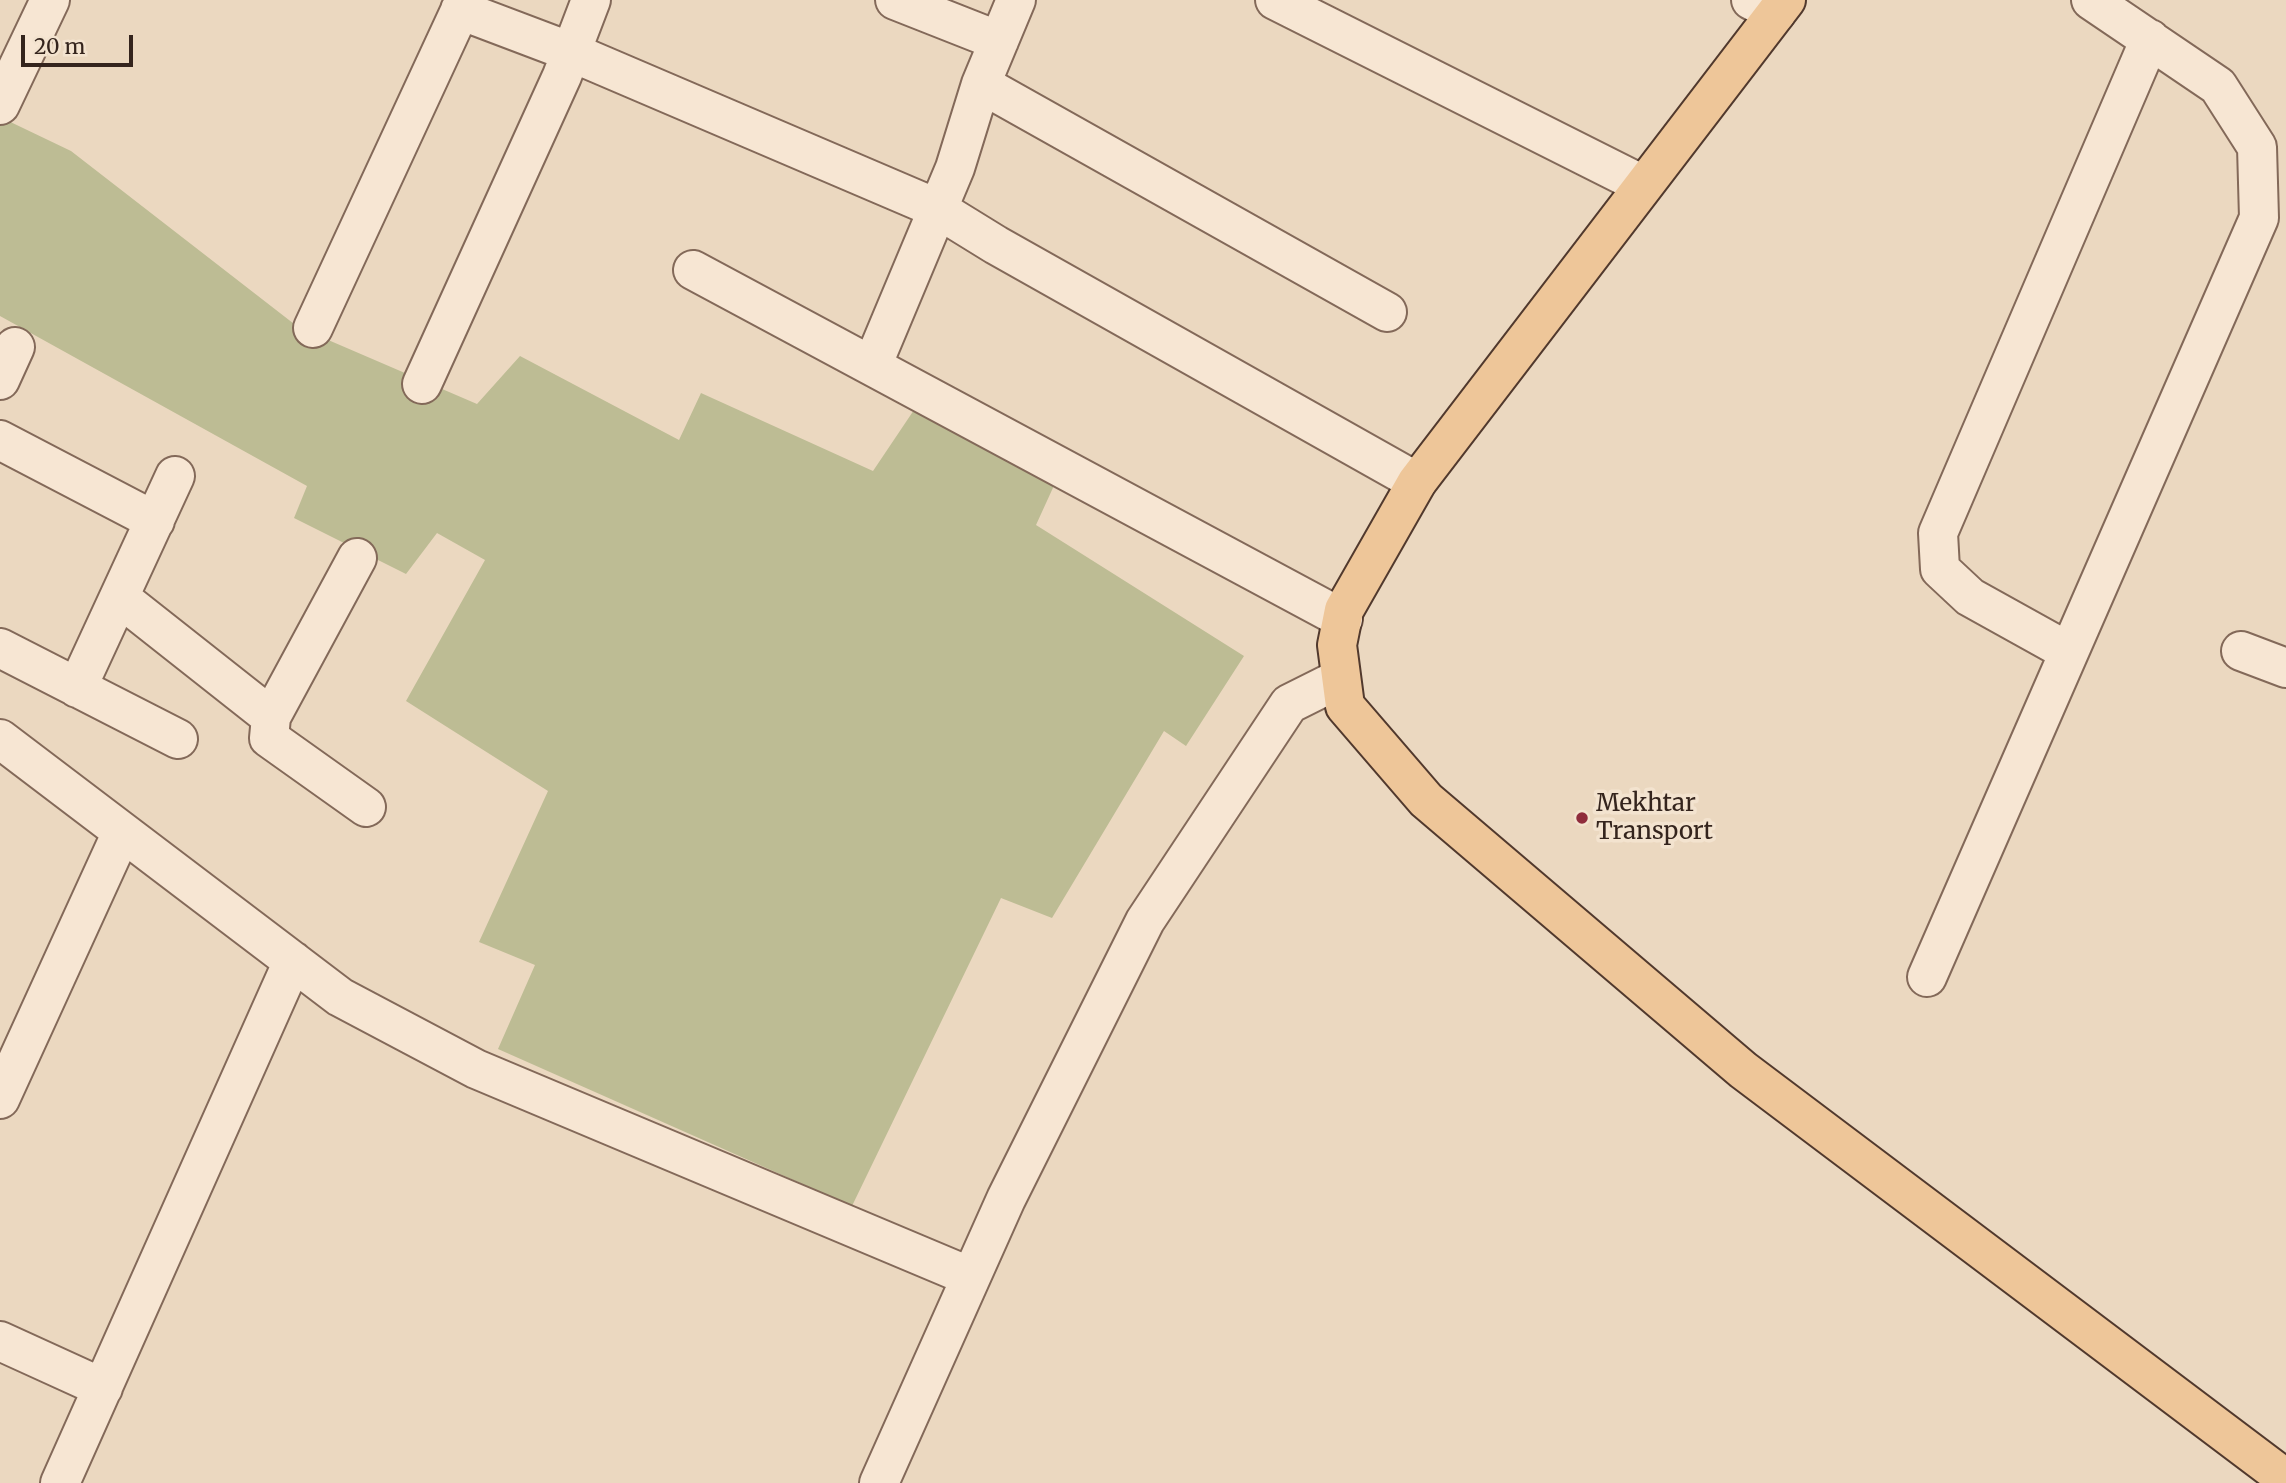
<!DOCTYPE html>
<html>
<head>
<meta charset="utf-8">
<style>
	body { margin:0 }
	#map { position:relative; width:2286px; height:1483px; overflow:hidden; background:#ebd8c0; font-family:Merriweather,serif }
	canvas { display:block }
	.scale { position:absolute; left:21px; top:35px; width:112px; height:32px; box-sizing:border-box; border:4px solid #34241d; border-top:0; padding-left:9px; font-size:21px; line-height:24px; white-space:nowrap; color:#34241d; -webkit-text-stroke:5px #f3e3cf; paint-order:stroke }
</style>
</head>
<body>
<div id="map">
<canvas width="2286" height="1483"></canvas>
<div class="scale">20 m</div>
</div>
<script>
const ctx = document.querySelector('canvas').getContext('2d');
ctx.lineJoin = 'round';
function fill(path, color) {
  ctx.fillStyle = color;
  ctx.fill(path, 'evenodd');
}
function poly(rows) {
  const path = new Path2D();
  for (const r of rows) {
    path.moveTo(r[0], r[1]);
    for (let i = 2; i < r.length; i += 2) path.lineTo(r[i], r[i + 1]);
  }
  return path;
}
function strokePath(path, color, width, dash) {
  ctx.strokeStyle = color;
  ctx.lineWidth = width;
  ctx.lineCap = dash ? 'butt' : 'round';
  ctx.setLineDash(dash || []);
  ctx.stroke(path);
}
function drawText(font, color, halo, rows, align = 'center') {
  ctx.font = font + ' Merriweather,serif';
  ctx.lineWidth = 7;
  ctx.setLineDash([]);
  ctx.textBaseline = 'middle';
  ctx.strokeStyle = halo;
  ctx.fillStyle = color;
  for (const [text, x, y, turn = 0] of rows) {
    ctx.save();
    ctx.translate(x, y);
    ctx.rotate((+turn || 0) * Math.PI / 180);
    ctx.textAlign = isNaN(turn) ? turn : align;
    if (halo) ctx.strokeText(text, 0, 0);
    ctx.fillText(text, 0, 0);
    ctx.restore();
  }
}
fill(poly([
	[0,117,71,151,298,327,477,404,520,356,679,440,701,393,873,471,916,407,1062,468,1036,525,1244,656,1186,746,1164,731,1052,918,1001,898,852,1206,498,1049,535,965,479,942,548,791,406,701,485,560,437,533,406,574,294,518,307,486,0,316]
]), '#bdbc94');
const minor = poly([
	[895,0,999,41],
	[1275,0,1643,185],
	[1751,0,1776,13],
	[460,10,571,52,936,208,996,245,1417,482],
	[981,84,1387,312],
	[0,105,50,0],
	[693,270,1343,619],
	[313,328,465,0],
	[872,366,955,168,981,84,1016,0],
	[0,380,15,347],
	[422,384,562,76,591,0],
	[0,440,155,521],
	[119,597,271,717,269,738,366,807],
	[0,648,178,739],
	[2241,651,2286,668],
	[2069,652,1970,597,1940,569,1938,533,2150,39],
	[77,688,175,476],
	[271,717,357,558],
	[0,739,340,997,476,1069,971,1277],
	[1927,977,2259,218,2257,147,2218,86,2091,0],
	[0,1099,122,832],
	[0,1341,103,1388],
	[60,1483,293,961],
	[879,1483,1006,1199,1145,921,1289,704,1339,679]
]);
const major = poly([
	[1786,0,1417,482,1344,610,1337,645,1345,706,1426,800,1743,1070,2286,1479]
]);
strokePath(minor, '#836959', 42);
strokePath(major, '#51392d', 42);
strokePath(minor, '#f7e6d3', 38);
strokePath(major, '#eec699', 38);
for (const [x, y, r, color] of [
	[1582,818,7,"#8f2c3c"]
]) {
  const dot = new Path2D();
  dot.arc(x, y, r, 0, 2 * Math.PI);
  ctx.fillStyle = color;
  ctx.fill(dot);
  strokePath(dot, '#f3e3cf', 2.5);
}
drawText('24px', '#34241d', '#f3e3cf', [
	["Mekhtar",1596,804],
	["Transport",1596,832]
], 'left');
</script>
</body>
</html>
